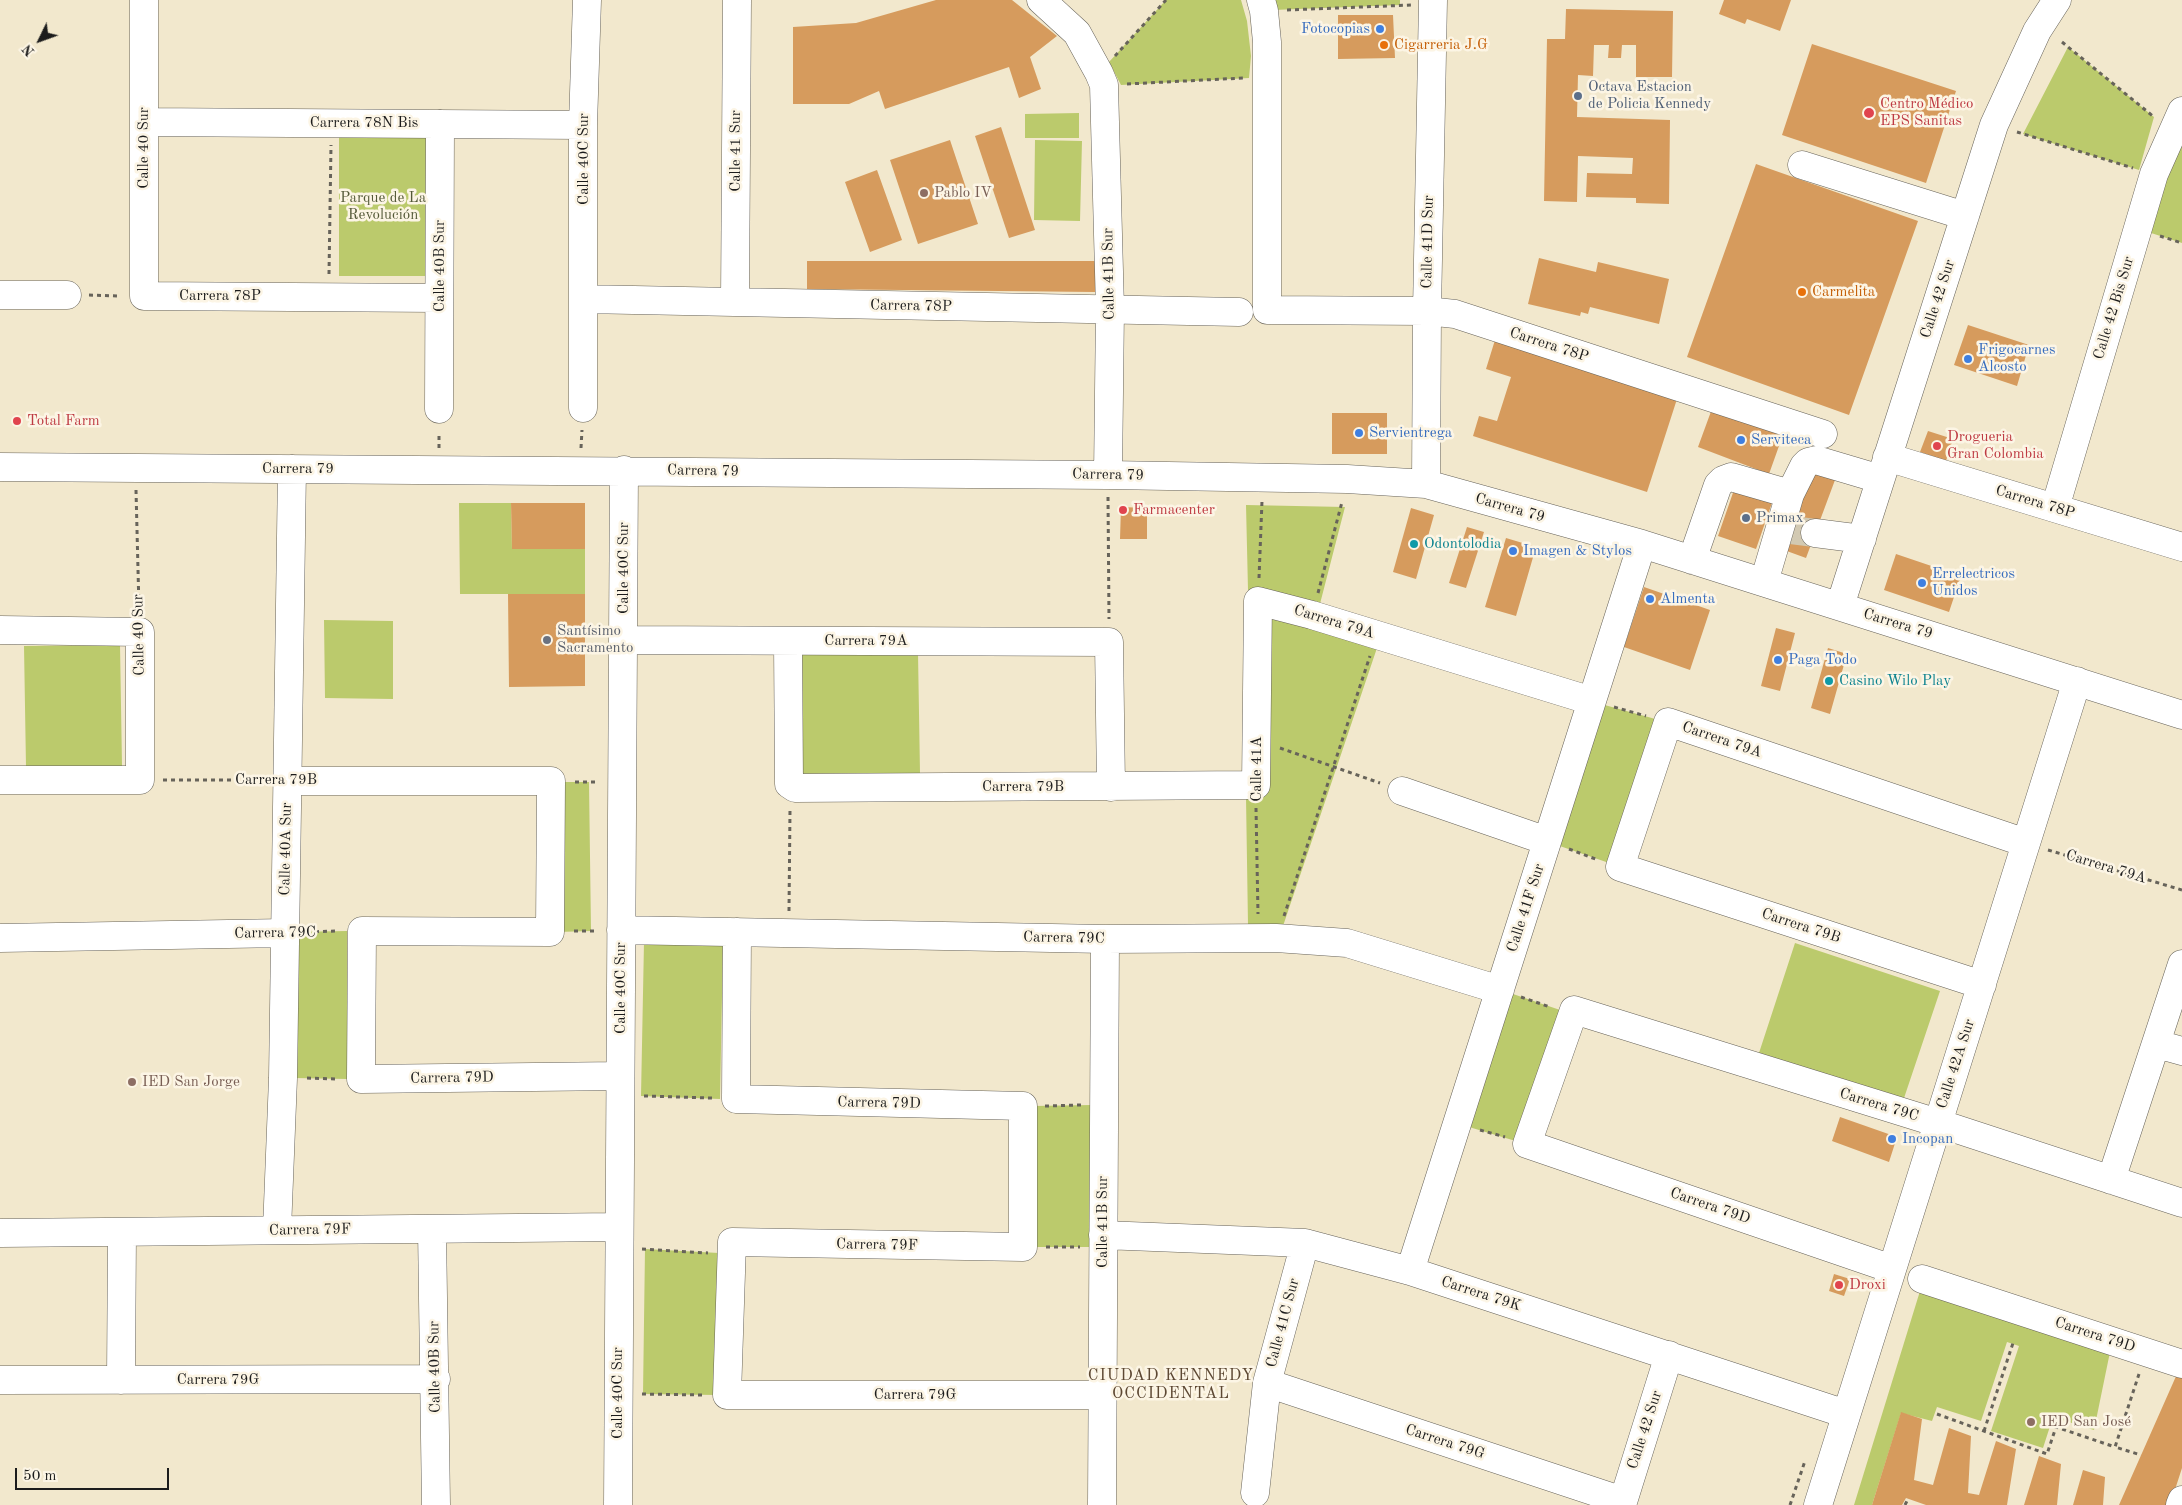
<!DOCTYPE html>
<html>
<head>
<meta charset="utf-8">
<style>
	body { margin:0 }
	#map { position:relative; width:2182px; height:1505px; overflow:hidden; background:#f2e8cd; font-family:"Old Standard TT",serif }
	canvas { display:block }
	.north { position:absolute; left:15px; top:15px; width:50px; height:50px; -webkit-text-stroke:4px #fcf5e5; paint-order:stroke; rotate:228deg; font-size:14px; font-weight:700; line-height:20px; text-align:center; color:#1c1c1c }
	.north::after { content:''; display:block; margin:auto; width:18px; height:22px; background:#1c1c1c; clip-path:polygon(50% 0,100% 100%,50% 72%,0 100%) }
	.scale { position:absolute; left:15px; top:1468px; width:154px; height:22px; box-sizing:border-box; border:2px solid #1c1c1c; border-top:0; padding-left:6px; font-size:15px; line-height:18px; white-space:nowrap; color:#1c1c1c; -webkit-text-stroke:4px #fcf5e5; paint-order:stroke }
</style>
</head>
<body>
<div id="map">
<canvas width="2182" height="1505"></canvas>
<div class="north">N</div>
<div class="scale">50 m</div>
</div>
<script>
const ctx = document.querySelector('canvas').getContext('2d');
ctx.lineJoin = 'round';
function fill(path, color) {
  ctx.fillStyle = color;
  ctx.fill(path, 'evenodd');
}
function poly(rows) {
  const path = new Path2D();
  for (const r of rows) {
    path.moveTo(r[0], r[1]);
    for (let i = 2; i < r.length; i += 2) path.lineTo(r[i], r[i + 1]);
  }
  return path;
}
function strokePath(path, color, width, dash) {
  ctx.strokeStyle = color;
  ctx.lineWidth = width;
  ctx.lineCap = dash ? 'butt' : 'round';
  ctx.setLineDash(dash || []);
  ctx.stroke(path);
}
function drawText(font, color, halo, rows, align = 'center') {
  ctx.font = font + ' "Old Standard TT",serif';
  ctx.lineWidth = 5;
  ctx.setLineDash([]);
  ctx.textBaseline = 'middle';
  ctx.strokeStyle = halo;
  ctx.fillStyle = color;
  for (const [text, x, y, turn = 0] of rows) {
    ctx.save();
    ctx.translate(x, y);
    ctx.rotate((+turn || 0) * Math.PI / 180);
    ctx.textAlign = isNaN(turn) ? turn : align;
    if (halo) ctx.strokeText(text, 0, 0);
    ctx.fillText(text, 0, 0);
    ctx.restore();
  }
}
fill(poly([
	[1166,0,1241,0,1247,21,1251,56,1249,78,1121,85,1109,62],
	[1271,0,1400,0,1400,5,1273,10],
	[2068,47,2154,117,2139,170,2023,134],
	[1079,113,1079,138,1025,138,1025,114],
	[339,135,429,137,427,276,339,276],
	[2182,135,2182,243,2148,232],
	[1035,140,1082,141,1080,221,1034,220],
	[459,503,511,503,512,549,585,549,585,594,460,594],
	[1246,505,1345,507,1314,627,1378,645,1283,926,1248,925,1246,797,1265,593,1248,590],
	[324,620,393,621,393,699,325,698],
	[120,645,122,766,26,767,24,646],
	[918,653,920,773,796,774,794,655],
	[1601,704,1659,720,1612,864,1554,844],
	[556,782,589,782,591,931,557,932],
	[347,931,347,1079,294,1078,294,932],
	[644,942,723,944,720,1099,641,1096],
	[1795,943,1940,991,1902,1104,1758,1056],
	[1513,994,1563,1011,1519,1142,1469,1127],
	[1091,1105,1090,1247,1033,1247,1034,1106],
	[645,1249,719,1253,717,1395,643,1394],
	[1920,1291,2110,1352,2094,1430,2053,1417,2043,1448,1991,1431,2019,1346,2007,1342,1981,1421,1937,1407,1932,1421,1901,1413,1872,1505,1854,1505]
]), '#bbca6c');
fill(poly([
	[936,0,1012,0,1057,36,1030,57,1041,89,1019,98,1009,67,885,109,879,91,849,104,793,104,793,27,856,23],
	[1724,0,1791,0,1780,31,1747,19,1745,24,1719,14],
	[1566,9,1673,11,1672,77,1636,77,1636,45,1622,45,1621,58,1608,58,1609,45,1594,45,1593,76,1578,75,1577,117,1670,120,1669,204,1636,203,1636,198,1586,197,1587,173,1632,174,1633,158,1578,156,1577,202,1544,201,1547,39,1565,39],
	[1338,15,1393,15,1395,58,1338,59],
	[1812,44,1956,91,1926,183,1782,135],
	[1001,127,1035,230,1009,238,975,136],
	[950,140,978,224,918,244,890,160],
	[1756,164,1918,221,1849,415,1687,357],
	[877,170,902,240,870,252,845,182],
	[1539,258,1596,272,1598,262,1669,279,1659,324,1590,307,1588,314,1581,312,1580,316,1528,304],
	[807,261,1095,261,1095,292,807,289],
	[1968,325,2029,345,2017,386,1954,365],
	[1495,340,1677,399,1647,492,1473,436,1479,416,1497,421,1511,377,1486,369],
	[1713,406,1784,432,1769,474,1698,447],
	[1332,413,1387,413,1387,454,1332,454],
	[1928,431,1953,439,1946,461,1920,452],
	[1813,472,1835,480,1806,558,1784,550],
	[1735,487,1773,500,1756,549,1718,536],
	[511,503,585,503,585,549,512,549],
	[1121,507,1147,508,1147,539,1120,539],
	[1411,508,1434,515,1416,579,1393,572],
	[1467,527,1484,532,1466,588,1449,583],
	[1506,538,1536,547,1516,616,1485,607],
	[1896,554,1961,576,1949,612,1884,590],
	[1644,587,1710,610,1690,670,1624,647],
	[508,594,585,594,585,686,509,687],
	[1776,628,1795,633,1780,691,1761,686],
	[1828,648,1847,654,1830,714,1811,708],
	[1840,1117,1897,1137,1889,1162,1832,1141],
	[1834,1274,1850,1279,1844,1296,1829,1291],
	[2177,1374,2182,1376,2182,1468,2170,1505,2119,1505],
	[1901,1412,1922,1419,1914,1480,1933,1485,1949,1428,1971,1436,1968,1493,1979,1495,1996,1441,2016,1449,2007,1505,1926,1505,1906,1498,1902,1505,1872,1505],
	[2039,1456,2061,1464,2057,1505,2024,1505],
	[2083,1470,2105,1477,2103,1505,2073,1505]
]), '#d69b5d');
strokePath(poly([
	[1791,530,1815,533]
]), '#d2c9b2', 28, [28, 14]);
const minor = poly([
	[144,0,144,296,439,298],
	[1041,0,1077,33,1099,73,1104,85,1110,309,1108,475],
	[1261,0,1264,11,1267,42,1267,310,1427,311,1455,314,1823,434],
	[144,122,583,125],
	[1802,165,1965,216],
	[0,295,67,295],
	[583,299,1239,312],
	[735,302,737,0],
	[583,408,583,125,587,0],
	[439,409,440,124],
	[1887,457,2182,547],
	[0,467,1108,475,1347,479,1426,484,1642,544,2182,715],
	[1426,484,1427,311,1433,0],
	[2055,508,2154,174,2182,111],
	[1815,533,1862,539],
	[1692,560,1718,485,1723,480,1731,477,1790,494,1804,466,1808,462,1816,460,1880,479],
	[1764,582,1790,494],
	[1840,606,1994,125,2037,31,2057,0],
	[0,630,140,632,140,780,0,780],
	[623,640,1109,642,1111,787],
	[788,641,789,784,795,788,1256,785,1258,601,1312,615,1592,701],
	[287,781,551,781,550,932,362,931,361,1079,620,1076],
	[1402,791,1547,841],
	[621,930,1105,939,1276,938,1347,943,1500,990],
	[737,932,736,1099,1023,1106,1023,1247,732,1242,727,1395,1103,1395],
	[0,938,285,933],
	[1982,985,1620,867,1668,722,2026,843],
	[2157,1044,2182,1051],
	[2111,1180,2182,964],
	[432,1229,436,1505],
	[277,1230,283,1078,292,469],
	[0,1233,619,1227],
	[1103,1235,1305,1243,1410,1271,1846,1414],
	[1892,1269,1527,1144,1574,1010,1938,1123,2182,1203],
	[1410,1271,1642,544],
	[1922,1279,2182,1364],
	[0,1380,436,1379],
	[121,1380,122,1232],
	[1267,1383,1623,1501],
	[1255,1493,1267,1383,1305,1243],
	[618,1505,624,470],
	[1102,1505,1105,939],
	[1622,1505,1669,1355],
	[1818,1505,2077,681],
	[2180,1505,2182,1500]
]);
strokePath(minor, '#67635a', 29);
strokePath(poly([
	[1287,10,1411,5],
	[2062,42,2154,117],
	[1115,56,1166,0],
	[1127,84,1243,78],
	[2017,132,2133,168],
	[2160,236,2182,243],
	[329,274,331,145],
	[89,295,120,296],
	[439,448,439,432],
	[581,448,582,430],
	[136,490,139,609],
	[1108,497,1109,619],
	[1259,578,1262,501],
	[1318,593,1342,502],
	[1614,707,1646,716],
	[1280,748,1380,783],
	[163,780,264,780],
	[575,782,599,782],
	[1256,808,1258,914],
	[1569,849,1598,860],
	[2048,850,2182,890],
	[789,911,790,810],
	[1284,916,1370,656],
	[574,931,598,931],
	[307,932,338,931],
	[1521,997,1550,1007],
	[307,1078,338,1079],
	[644,1096,712,1098],
	[1045,1106,1081,1105],
	[1480,1130,1505,1137],
	[1046,1247,1080,1247],
	[642,1249,708,1253],
	[2139,1374,2115,1447,2141,1455],
	[642,1394,704,1395],
	[1937,1414,2047,1454,2056,1427,2115,1447],
	[1984,1431,2013,1343],
	[1790,1505,1805,1461],
	[1905,1505,1908,1499]
]), '#67635a', 3, [4, 4]);
strokePath(minor, '#fff', 28);
for (const [x, y, r, color] of [
	[1380,29,5,"#3f7fe0"],
	[1384,45,5,"#e8710a"],
	[1578,96,5,"#5c6f8a"],
	[1869,113,6,"#e0444e"],
	[924,193,5,"#8d6e63"],
	[1802,292,5,"#e8710a"],
	[1968,359,5,"#3f7fe0"],
	[17,421,5,"#e0444e"],
	[1359,433,5,"#3f7fe0"],
	[1741,440,5,"#3f7fe0"],
	[1937,446,5,"#e0444e"],
	[1123,510,5,"#e0444e"],
	[1746,518,5,"#5c6f8a"],
	[1414,544,5,"#0f9aa8"],
	[1513,551,5,"#3f7fe0"],
	[1922,583,5,"#3f7fe0"],
	[1650,599,5,"#3f7fe0"],
	[547,640,5,"#6b7280"],
	[1778,660,5,"#3f7fe0"],
	[1829,681,5,"#0f9aa8"],
	[132,1082,5,"#8d6e63"],
	[1892,1139,5,"#3f7fe0"],
	[1839,1285,5,"#e0444e"],
	[2031,1422,5,"#8d6e63"]
]) {
  const dot = new Path2D();
  dot.arc(x, y, r, 0, 2 * Math.PI);
  ctx.fillStyle = color;
  ctx.fill(dot);
  strokePath(dot, '#fcf5e5', 2);
}
drawText('15px', '#366cbe', '#fcf5e5', [
	["Fotocopias",1370,29,"right"],
	["Frigocarnes",1978,350],
	["Alcosto",1978,367],
	["Servientrega",1369,433],
	["Serviteca",1751,440],
	["Imagen & Stylos",1523,551],
	["Errelectricos",1932,574],
	["Unidos",1932,591],
	["Almenta",1660,599],
	["Paga Todo",1788,660],
	["Incopan",1902,1139]
], 'left');
drawText('15px', '#c56008', '#fcf5e5', [
	["Cigarreria J.G",1394,45],
	["Carmelita",1812,292]
], 'left');
drawText('15px', '#4e5e75', '#fcf5e5', [
	["Octava Estacion",1588,87],
	["de Policia Kennedy",1588,104],
	["Primax",1756,518]
], 'left');
drawText('15px', '#be3a42', '#fcf5e5', [
	["Centro Médico",1880,104],
	["EPS Sanitas",1880,121],
	["Total Farm",27,421],
	["Drogueria",1947,437],
	["Gran Colombia",1947,454],
	["Farmacenter",1133,510],
	["Droxi",1849,1285]
], 'left');
drawText('15px', '#1c1c1c', '#fcf5e5', [
	["Carrera 78N Bis",364,123],
	["Calle 40 Sur",144,148,-90],
	["Calle 41 Sur",736,151,-90],
	["Calle 40C Sur",584,159,-90],
	["Calle 41D Sur",1428,242,-89],
	["Calle 40B Sur",440,266,-90],
	["Calle 41B Sur",1109,274,-91],
	["Carrera 78P",220,296],
	["Calle 42 Sur",1938,299,-72],
	["Carrera 78P",911,306,1],
	["Calle 42 Bis Sur",2114,308,-73],
	["Carrera 78P",1549,345,18],
	["Carrera 79",298,469],
	["Carrera 79",703,471,1],
	["Carrera 79",1108,475,1],
	["Carrera 78P",2035,502,17],
	["Carrera 79",1510,508,16],
	["Calle 40C Sur",624,568,-90],
	["Carrera 79A",1334,622,17],
	["Carrera 79",1898,624,17],
	["Calle 40 Sur",139,635,-91],
	["Carrera 79A",866,641],
	["Carrera 79A",1722,740,19],
	["Calle 41A",1257,769,-90],
	["Carrera 79B",276,780],
	["Carrera 79B",1023,787],
	["Calle 40A Sur",286,849,-89],
	["Carrera 79A",2106,867,17],
	["Calle 41F Sur",1526,908,-72],
	["Carrera 79B",1801,926,18],
	["Carrera 79C",275,933,-1],
	["Carrera 79C",1064,938,1],
	["Calle 40C Sur",621,988,-90],
	["Calle 42A Sur",1956,1064,-72],
	["Carrera 79D",452,1078,-1],
	["Carrera 79D",879,1103,1],
	["Carrera 79C",1879,1105,17],
	["Carrera 79D",1710,1206,19],
	["Calle 41B Sur",1103,1222,-90],
	["Carrera 79F",310,1230,-1],
	["Carrera 79F",877,1245,1],
	["Carrera 79K",1481,1294,18],
	["Calle 41C Sur",1283,1323,-75],
	["Carrera 79D",2095,1335,18],
	["Calle 40B Sur",435,1367,-91],
	["Carrera 79G",218,1380],
	["Calle 40C Sur",618,1393,-90],
	["Carrera 79G",915,1395],
	["Calle 42 Sur",1645,1430,-72],
	["Carrera 79G",1445,1442,18]
]);
drawText('15px', '#785e54', '#fcf5e5', [
	["Pablo IV",934,193],
	["IED San Jorge",142,1082],
	["IED San José",2041,1422]
], 'left');
drawText('15px', '#545938', '#fcf5e5', [
	["Parque de La",383,198],
	["Revolución",383,215]
]);
drawText('15px', '#0d838f', '#fcf5e5', [
	["Odontolodia",1424,544],
	["Casino Wilo Play",1839,681]
], 'left');
drawText('15px', '#5b616d', '#fcf5e5', [
	["Santísimo",557,631],
	["Sacramento",557,648]
], 'left');
ctx.letterSpacing = '1px';
drawText('16px', '#5d4833', '#fcf5e5', [
	["CIUDAD KENNEDY",1171,1376],
	["OCCIDENTAL",1171,1394]
]);
ctx.letterSpacing = '0px';
</script>
</body>
</html>
